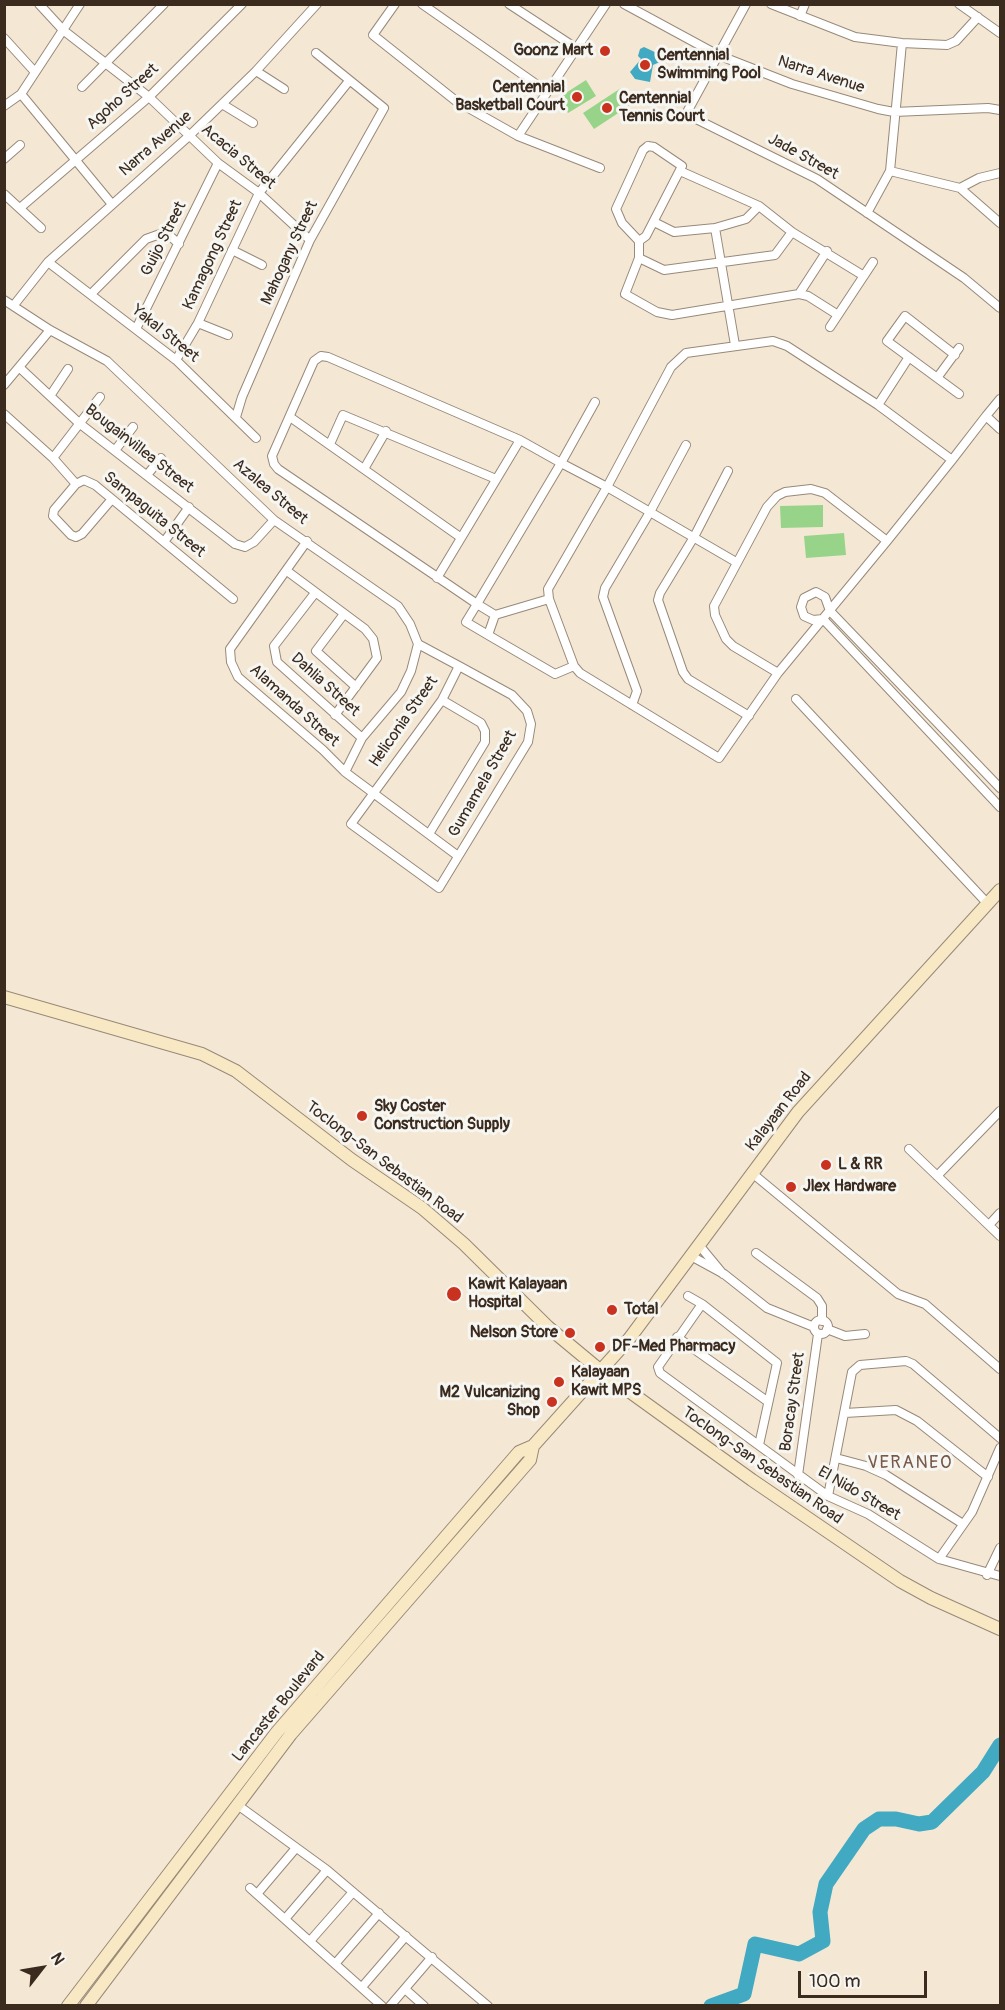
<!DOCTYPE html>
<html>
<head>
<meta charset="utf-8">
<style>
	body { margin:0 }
	#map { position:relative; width:1005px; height:2010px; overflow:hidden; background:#f4e8d5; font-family:Pangolin,sans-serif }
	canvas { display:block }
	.frame { position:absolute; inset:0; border:6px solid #3b2a1e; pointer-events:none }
	.north { position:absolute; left:12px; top:1938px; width:60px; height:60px; -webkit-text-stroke:4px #f6f6f2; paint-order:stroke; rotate:59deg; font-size:16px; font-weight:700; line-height:24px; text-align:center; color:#3b2a1e }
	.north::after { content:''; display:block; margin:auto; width:21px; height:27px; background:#3b2a1e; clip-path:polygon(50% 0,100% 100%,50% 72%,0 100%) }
	.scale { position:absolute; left:798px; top:1971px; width:129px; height:27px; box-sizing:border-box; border:3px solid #3b2a1e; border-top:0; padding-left:8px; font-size:18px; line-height:21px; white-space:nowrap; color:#3b2a1e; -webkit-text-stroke:4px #f6f6f2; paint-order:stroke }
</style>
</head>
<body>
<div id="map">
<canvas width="1005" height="2010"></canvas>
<div class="frame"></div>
<div class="north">N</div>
<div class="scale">100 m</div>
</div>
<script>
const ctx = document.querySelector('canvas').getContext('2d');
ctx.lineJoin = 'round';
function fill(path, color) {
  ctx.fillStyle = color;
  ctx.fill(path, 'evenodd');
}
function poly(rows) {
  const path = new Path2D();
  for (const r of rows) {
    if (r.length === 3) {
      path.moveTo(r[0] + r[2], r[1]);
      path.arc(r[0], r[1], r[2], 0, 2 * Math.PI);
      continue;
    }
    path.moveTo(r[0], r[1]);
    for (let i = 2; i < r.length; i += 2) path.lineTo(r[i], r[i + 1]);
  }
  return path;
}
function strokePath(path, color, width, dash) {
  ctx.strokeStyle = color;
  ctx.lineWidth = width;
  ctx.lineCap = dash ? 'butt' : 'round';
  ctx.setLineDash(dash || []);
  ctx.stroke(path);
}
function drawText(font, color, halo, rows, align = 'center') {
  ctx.font = font + ' Pangolin,sans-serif';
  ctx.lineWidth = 6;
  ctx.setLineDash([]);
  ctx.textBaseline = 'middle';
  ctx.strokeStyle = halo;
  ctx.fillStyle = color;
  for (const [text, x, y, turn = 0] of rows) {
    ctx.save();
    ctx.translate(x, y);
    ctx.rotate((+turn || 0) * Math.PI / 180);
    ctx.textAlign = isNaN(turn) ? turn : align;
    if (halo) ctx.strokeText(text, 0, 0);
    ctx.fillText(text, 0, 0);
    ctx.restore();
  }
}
fill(poly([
	[586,80,596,96,568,113,558,98],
	[621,88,632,104,594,129,583,113],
	[823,505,823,527,781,528,780,506],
	[844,533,846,555,806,558,804,536]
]), '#97d489');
fill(poly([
	[644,47,659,54,662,61,653,65,650,82,635,79,630,72,641,59,638,56,640,49]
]), '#41a9c1');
strokePath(poly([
	[711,2006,744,1994,755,1944,799,1954,823,1941,820,1912,826,1884,864,1829,879,1819,896,1819,919,1824,932,1822,983,1772,1000,1745]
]), '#41a9c1', 15);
const street = poly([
	[39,4,63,30,149,97,218,163,259,193,310,240],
	[395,4,373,35,456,101,518,136,600,168],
	[422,4,546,91],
	[509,4,576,48],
	[624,4,718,55,792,84,878,109,894,112,988,108,1000,110],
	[746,4,686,114,817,179,964,278,1000,308],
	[771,4,855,37,902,43,947,45,956,41,978,17],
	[959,4,1000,33],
	[800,16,805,4],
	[4,38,34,71],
	[256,71,284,89],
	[82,87,164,4],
	[21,94,111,203],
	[222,104,253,123],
	[4,106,21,94,80,4],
	[518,136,606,4],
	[648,146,654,147,682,166,646,236,639,241,622,223,616,209,643,150,648,146],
	[4,159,20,145],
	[680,171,759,206,792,232,864,276],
	[890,171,960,188,1000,223],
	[960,188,979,178,1000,173],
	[4,194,41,228],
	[20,208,149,97,242,4],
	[867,213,890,171,902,43],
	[654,222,674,232,715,228,746,219,759,206],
	[715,228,735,345],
	[639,241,639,258,625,294,657,312,672,315,799,294,808,296,838,315],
	[232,250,262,265],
	[639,258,664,270,775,255,792,232],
	[48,262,176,360,256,438],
	[91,294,146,239,160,234,170,236,179,244],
	[799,294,827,251],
	[4,300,50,330,107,361,274,520,398,606,410,624,418,644,411,671,401,692,362,738,345,772],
	[14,305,48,262,189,136,256,71,317,4],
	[198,323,228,335],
	[830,327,873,262],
	[136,329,218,163],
	[955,355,905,316,887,341,959,394],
	[176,360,198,323,259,193,349,81],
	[20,368,79,423,235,544,245,547,254,542,274,520],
	[937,378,959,348],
	[4,385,50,330],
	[50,396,68,369],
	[595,402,561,463,477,604,278,469,274,464,272,456,314,361,321,356,328,357,520,440,561,463,607,487,736,562],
	[878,405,909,357],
	[4,414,53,458,76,484,84,480,95,485,233,599],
	[986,416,1000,429],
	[236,417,242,397,310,240,384,108,316,53],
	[290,417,460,537],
	[330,444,343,415,496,479],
	[116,449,133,427],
	[53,458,100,397],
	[952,460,878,405,787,346,773,341,686,353,671,367,607,487,548,589,549,599,574,666,580,673,719,758,778,673,887,541,952,460,986,416,1000,399],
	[364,469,386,431],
	[728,471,694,537,660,593,658,600,683,672,688,679,749,716],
	[147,475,161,458],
	[76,484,54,510,53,516,71,535,76,537,82,534,112,499],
	[307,541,230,649,231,662,238,677,323,750,345,772,458,856],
	[164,542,189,507],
	[287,571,365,629,373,639,377,658,335,715],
	[437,578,520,440],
	[315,593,274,646,277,662,362,738],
	[344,614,316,651,356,687],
	[495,615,549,599],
	[488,635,495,615,477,604,466,622,488,635,555,674,574,666],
	[418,644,459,666,512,695,527,711,531,724,528,742,439,888,351,824,442,700,459,666],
	[778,673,733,646,726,639,715,615,714,606,767,507,777,496,785,492,811,489,825,493,887,541],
	[796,699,987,903],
	[632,705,637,691,603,597,605,588,650,512,686,445],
	[1000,788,830,611,825,597,816,592,804,598,801,607,804,616,813,620,823,619,1000,807],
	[429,834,485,742,485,731,481,723,442,700],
	[909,1149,1000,1236],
	[752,1173,898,1294,925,1304,1000,1369],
	[937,1176,1000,1111],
	[989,1225,1000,1213],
	[699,1245,723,1274],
	[756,1253,817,1298,822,1306,822,1321],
	[691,1256,724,1274,767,1308,814,1327],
	[688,1296,702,1304,777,1363,759,1445],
	[702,1304,658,1367,660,1373,828,1496,868,1514,939,1559,1000,1576],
	[821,1327,7],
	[827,1329,845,1336,865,1334],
	[677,1337,767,1401],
	[845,1413,896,1410,917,1421,988,1477],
	[836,1458,866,1466,886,1475,963,1524],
	[798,1475,818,1334],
	[828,1496,852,1372,860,1365,906,1361,913,1364,1000,1438],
	[939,1559,972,1512,1000,1448],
	[987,1575,1000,1548],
	[239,1806,327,1870,488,2006],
	[250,1888,382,2006],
	[257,1894,296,1848],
	[285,1919,327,1870],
	[310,1941,353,1892],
	[335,1964,379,1913],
	[362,1987,406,1936],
	[405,1989,424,2006],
	[390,2006,432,1957]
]);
const secondary = poly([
	[4,997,202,1054,236,1071,352,1160,422,1208,464,1244,548,1327,601,1371,752,1480,900,1581,931,1598,1000,1629],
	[68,2006,277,1732,519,1452,533,1446,629,1339,798,1112,1000,890],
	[86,2006,291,1734,530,1460,533,1446]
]);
strokePath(street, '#98897a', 10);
strokePath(secondary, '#98897a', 14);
strokePath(street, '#fff', 8);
strokePath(secondary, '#f8e8c3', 12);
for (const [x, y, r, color] of [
	[605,51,6,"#c8321e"],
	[645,65,6,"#c8321e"],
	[577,97,6,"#c8321e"],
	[607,108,6,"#c8321e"],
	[362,1116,6,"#c8321e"],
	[826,1165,6,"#c8321e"],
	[791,1187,6,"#c8321e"],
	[454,1294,8,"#c8321e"],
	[612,1310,6,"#c8321e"],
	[570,1333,6,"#c8321e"],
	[600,1347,6,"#c8321e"],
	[559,1382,6,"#c8321e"],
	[552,1402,6,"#c8321e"]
]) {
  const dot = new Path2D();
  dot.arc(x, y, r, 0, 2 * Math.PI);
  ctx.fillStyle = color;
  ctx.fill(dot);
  strokePath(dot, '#f6f6f2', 2);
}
drawText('bold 16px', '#3b2a1e', '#f6f6f2', [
	["Goonz Mart",593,51,"right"],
	["Centennial",657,56],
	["Swimming Pool",657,74],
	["Centennial",565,88,"right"],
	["Basketball Court",565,106,"right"],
	["Centennial",619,99],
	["Tennis Court",619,117],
	["Sky Coster",374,1107],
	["Construction Supply",374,1125],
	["L & RR",838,1165],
	["Jlex Hardware",803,1187],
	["Kawit Kalayaan",468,1285],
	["Hospital",468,1303],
	["Total",624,1310],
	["Nelson Store",558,1333,"right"],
	["DF-Med Pharmacy",612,1347],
	["Kalayaan",571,1373],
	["Kawit MPS",571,1391],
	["M2 Vulcanizing",540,1393,"right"],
	["Shop",540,1411,"right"]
], 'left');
drawText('16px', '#3b2a1e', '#f6f6f2', [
	["Narra Avenue",821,75,18],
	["Agoho Street",123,97,-42],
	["Narra Avenue",156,144,-41],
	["Acacia Street",238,157,40],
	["Jade Street",803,157,29],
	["Guijo Street",164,239,-63],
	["Mahogany Street",290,253,-65],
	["Kamagong Street",213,255,-65],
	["Yakal Street",165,334,39],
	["Bougainvillea Street",139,449,38],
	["Azalea Street",270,492,40],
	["Sampaguita Street",154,515,39],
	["Dahlia Street",325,685,42],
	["Alamanda Street",294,706,42],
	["Heliconia Street",404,722,-55],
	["Gumamela Street",483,784,-60],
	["Kalayaan Road",779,1112,-52],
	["Toclong-San Sebastian Road",384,1163,37],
	["Boracay Street",793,1402,-82],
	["Toclong-San Sebastian Road",762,1466,35],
	["El Nido Street",859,1494,30],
	["Lancaster Boulevard",279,1707,-51]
]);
ctx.letterSpacing = '1.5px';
drawText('18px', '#795948', '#f6f6f2', [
	["VERANEO",910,1463]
]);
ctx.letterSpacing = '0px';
</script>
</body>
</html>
